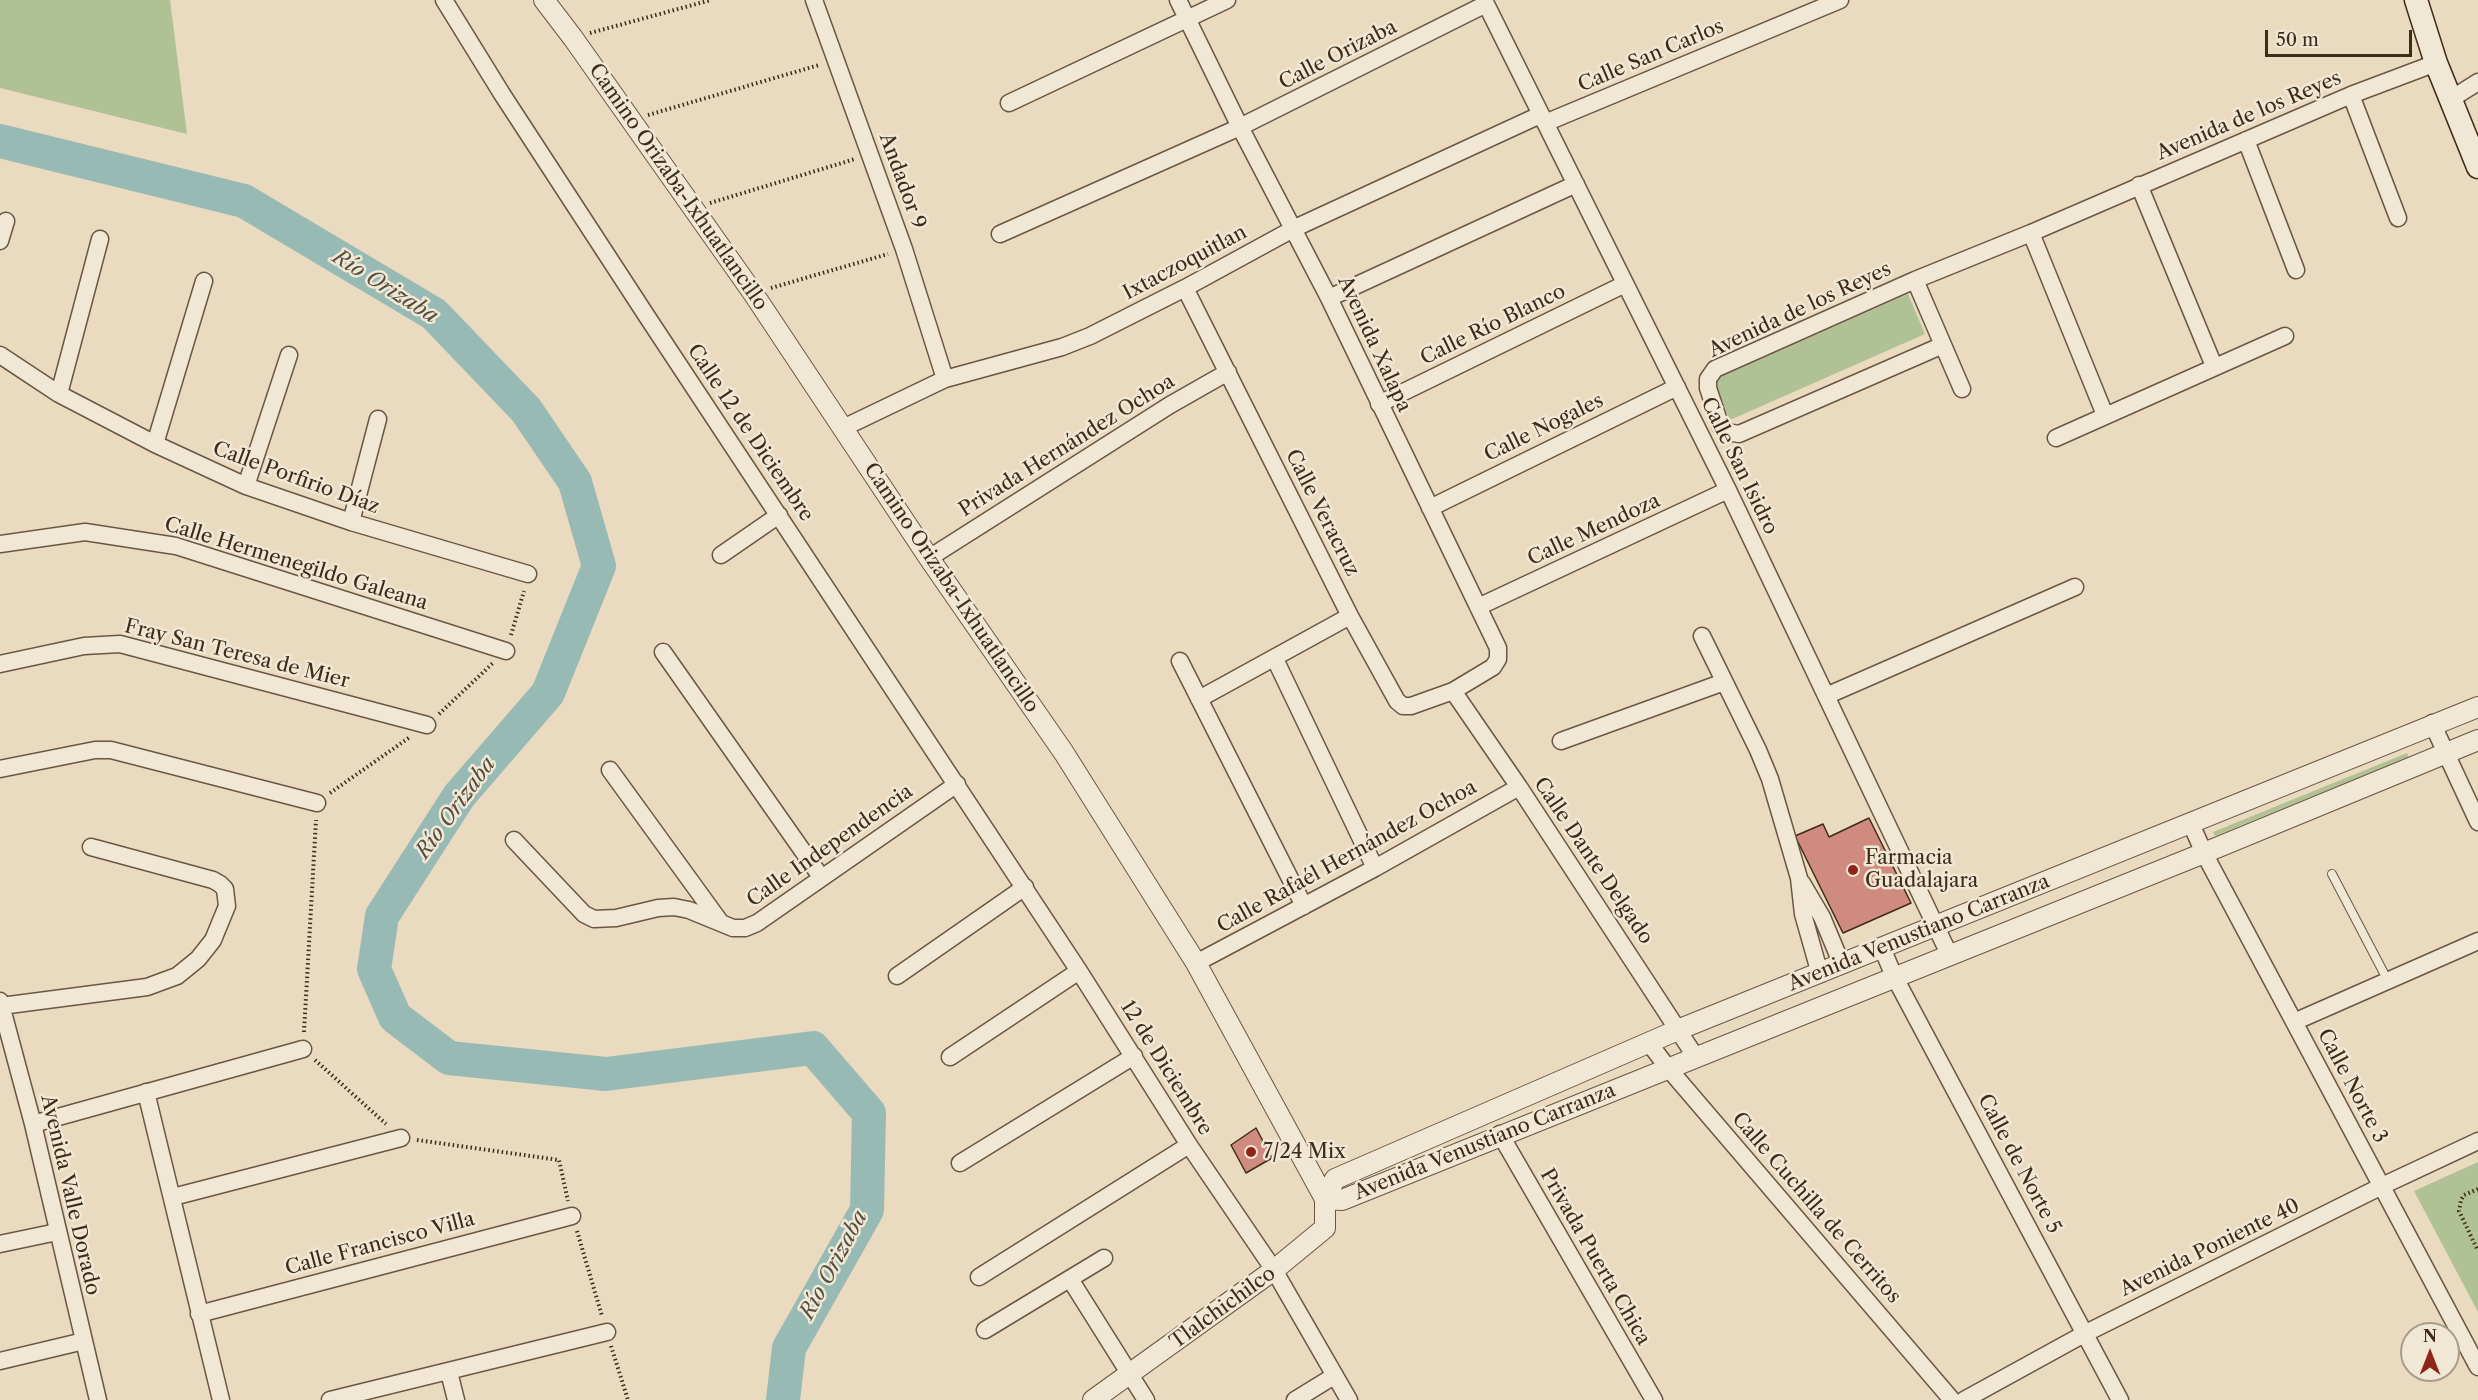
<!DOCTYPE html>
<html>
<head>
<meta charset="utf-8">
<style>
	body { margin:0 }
	#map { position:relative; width:2478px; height:1400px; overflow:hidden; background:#eadabf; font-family:"Libre Caslon Text",serif }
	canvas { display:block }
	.north { position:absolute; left:2400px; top:1322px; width:60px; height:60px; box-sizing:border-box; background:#f1e7d5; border:2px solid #a99c89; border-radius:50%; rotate:0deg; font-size:16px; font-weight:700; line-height:24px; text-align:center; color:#3e2b18 }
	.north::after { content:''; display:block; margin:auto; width:21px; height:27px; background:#8f2418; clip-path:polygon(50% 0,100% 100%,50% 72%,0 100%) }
	.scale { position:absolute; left:2265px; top:30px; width:147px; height:27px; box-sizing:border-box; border:3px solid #3e2b18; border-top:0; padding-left:8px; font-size:18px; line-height:21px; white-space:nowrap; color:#3e2b18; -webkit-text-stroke:4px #f1e7d5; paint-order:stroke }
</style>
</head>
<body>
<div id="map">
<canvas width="2478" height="1400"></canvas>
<div class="north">N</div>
<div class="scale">50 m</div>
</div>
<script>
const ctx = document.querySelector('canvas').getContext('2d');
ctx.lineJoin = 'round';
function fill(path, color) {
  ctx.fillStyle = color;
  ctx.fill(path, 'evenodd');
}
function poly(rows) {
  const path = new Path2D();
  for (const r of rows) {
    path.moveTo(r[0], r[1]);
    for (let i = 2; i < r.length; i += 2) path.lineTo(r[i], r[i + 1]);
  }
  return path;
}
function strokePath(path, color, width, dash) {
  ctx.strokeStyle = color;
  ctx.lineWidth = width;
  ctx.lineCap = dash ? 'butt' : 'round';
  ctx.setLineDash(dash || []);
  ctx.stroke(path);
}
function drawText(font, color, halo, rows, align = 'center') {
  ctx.font = font + ' "Libre Caslon Text",serif';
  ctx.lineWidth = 5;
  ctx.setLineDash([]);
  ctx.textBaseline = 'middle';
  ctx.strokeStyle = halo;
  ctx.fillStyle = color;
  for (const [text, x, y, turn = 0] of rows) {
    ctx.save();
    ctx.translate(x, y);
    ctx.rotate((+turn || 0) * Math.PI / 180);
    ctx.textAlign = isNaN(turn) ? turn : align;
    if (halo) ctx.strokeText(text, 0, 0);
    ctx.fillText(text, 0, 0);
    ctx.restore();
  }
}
fill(poly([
	[0,0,170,0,187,134,0,88],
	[1908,294,1925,334,1730,420,1713,380],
	[2407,753,2409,757,2215,836,2213,832],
	[2478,1162,2478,1312,2414,1191]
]), '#b1c196');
strokePath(poly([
	[0,141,244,201,434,314,526,410,575,482,599,566,548,693,459,796,382,916,374,969,395,1017,449,1058,606,1074,813,1048,869,1113,867,1210,789,1348,783,1400]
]), '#98bab4', 34);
const building = poly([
	[1869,818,1911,903,1843,933,1795,836,1823,824,1829,837,1869,818],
	[1256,1128,1272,1158,1246,1173,1231,1145,1256,1128]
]);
fill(building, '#d08b81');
strokePath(building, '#3e2b18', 1.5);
const service = poly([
	[2332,874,2388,981]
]);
const minor = poly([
	[444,0,502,94,648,318,1079,971,1189,1145,1274,1270,1349,1400],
	[814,0,904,249,945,379],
	[1178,0,1240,127,1329,298,1498,648,1498,659,1493,667,1453,691,1411,706,1403,706,1397,701,1350,616,1185,288],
	[1484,0,1728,490,1949,954],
	[2351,95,2398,218],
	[2451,99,2478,82],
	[1009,103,1227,0],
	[1545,123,1840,0],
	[2246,140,2296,270],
	[2139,185,2214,366],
	[2031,233,2105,415],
	[1000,234,1240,127,1486,4],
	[0,241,6,221],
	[1915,280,1962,389],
	[1329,298,1576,184],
	[1943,345,1739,434,1727,432,1721,427,1708,388,1708,379,1715,369,1915,280,2031,233,2351,95,2436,63],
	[0,355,59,394,155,444,246,486,351,522,528,574],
	[59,394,100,239],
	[1379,404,1625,284],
	[843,428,945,379,1062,347,1090,336,1185,288,1295,228,1540,115],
	[2056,438,2285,336],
	[155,444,204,281],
	[246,486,289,355],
	[1430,508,1677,387],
	[351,522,378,419],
	[0,544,85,532,176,546,506,651],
	[721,555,779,515],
	[929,558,1170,405,1228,372],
	[1478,607,1728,490],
	[1702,636,1758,750,1770,779,1799,878,1803,914,1820,974],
	[663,652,821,877],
	[1275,659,1375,868],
	[1180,661,1304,906],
	[0,664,84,646,120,644,427,725],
	[1453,691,1519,787,1695,1056],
	[1826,696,2075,587],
	[1199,699,1350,616],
	[2432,723,2478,822],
	[1561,741,1724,682],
	[0,769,95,750,111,750,317,803],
	[610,770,721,923],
	[2191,824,2204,853,2478,1367],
	[514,840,584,914,594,919,616,918,658,908,674,907,689,910,733,928,745,928,757,923,957,784],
	[1802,883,1822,917,1842,965],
	[1882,948,1894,976,2120,1400],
	[1196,963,1375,868,1519,787],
	[897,976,1025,887],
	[0,1001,33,1124,98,1400],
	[1,1006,147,987,177,976,198,959,213,940,227,906,225,889,220,884,213,880,91,847],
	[2294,1022,2478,941],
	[1649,1043,1668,1068,1952,1400],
	[950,1057,1079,971],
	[146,1092,221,1400],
	[33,1124,303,1049],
	[1500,1134,1654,1400],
	[960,1163,1134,1056],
	[173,1197,401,1138],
	[0,1244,57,1232],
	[979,1277,1189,1145],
	[1070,1279,1146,1400],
	[199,1314,572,1216],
	[985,1330,1104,1258],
	[0,1361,84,1341],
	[449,1372,456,1400],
	[330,1400,607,1332],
	[1295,1400,1334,1376],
	[1964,1400,2086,1333,2382,1186,2478,1141]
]);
const tertiary = poly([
	[544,0,573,38,753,293,929,558,1064,753,1196,963,1325,1199],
	[1325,1199,1342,1200,2204,853,2478,740],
	[1093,1400,1274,1270,1325,1228,1325,1199,1335,1179,1680,1029,2478,707]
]);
const secondary = poly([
	[2416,0,2436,63,2478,167]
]);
strokePath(service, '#695742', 10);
strokePath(minor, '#695742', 19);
strokePath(tertiary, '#695742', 22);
strokePath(secondary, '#3e2b18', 25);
strokePath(poly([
	[590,33,711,0],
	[648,115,819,65],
	[710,203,855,159],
	[771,288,888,254],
	[511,635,524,591],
	[439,714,493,663],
	[330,793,410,737],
	[304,1032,316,820],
	[315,1060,386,1124],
	[417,1140,559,1160,568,1201],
	[2478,1189,2464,1195,2461,1200,2459,1211,2478,1251],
	[577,1231,602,1316],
	[611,1346,628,1400]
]), '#3e2b18', 4, [1.5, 3]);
strokePath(service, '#f1e7d5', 8);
strokePath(minor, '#f1e7d5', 16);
strokePath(tertiary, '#f1e7d5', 20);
strokePath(secondary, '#f1e7d5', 22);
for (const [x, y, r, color] of [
	[1853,870,6,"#8f2418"],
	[1251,1152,6,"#8f2418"]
]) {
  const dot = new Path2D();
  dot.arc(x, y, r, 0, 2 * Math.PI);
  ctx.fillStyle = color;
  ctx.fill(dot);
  strokePath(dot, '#f1e7d5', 2);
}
drawText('20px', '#3e2b18', '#f1e7d5', [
	["Calle Orizaba",1338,55,-27],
	["Calle San Carlos",1651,56,-23],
	["Avenida de los Reyes",2249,116,-23],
	["Andador 9",902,181,70],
	["Camino Orizaba-Ixhuatlancillo",678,187,55],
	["Ixtaczoquitlan",1185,263,-28],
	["Avenida de los Reyes",1800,310,-25],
	["Calle Río Blanco",1493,325,-26],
	["Avenida Xalapa",1374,344,65],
	["Calle Nogales",1544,428,-26],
	["Calle 12 de Diciembre",750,433,56],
	["Privada Hernández Ochoa",1067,446,-32],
	["Calle San Isidro",1739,466,64],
	["Calle Porfirio Díaz",296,478,20],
	["Calle Veracruz",1322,513,63],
	["Calle Mendoza",1594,530,-25],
	["Calle Hermenegildo Galeana",296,564,17],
	["Camino Orizaba-Ixhuatlancillo",951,588,56],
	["Fray San Teresa de Mier",237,654,14],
	["Calle Independencia",830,846,-35],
	["Calle Rafaél Hernández Ochoa",1347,857,-29],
	["Calle Dante Delgado",1593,861,56],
	["Avenida Venustiano Carranza",1919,933,-22],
	["12 de Diciembre",1166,1068,58],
	["Calle Norte 3",2352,1086,62],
	["Avenida Venustiano Carranza",1485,1142,-22],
	["Calle de Norte 5",2019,1164,62],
	["Avenida Valle Dorado",70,1195,77],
	["Calle Cuchilla de Cerritos",1816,1208,49],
	["Calle Francisco Villa",380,1244,-15],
	["Avenida Poniente 40",2210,1248,-26],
	["Privada Puerta Chica",1595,1257,60],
	["Tlalchichilco",1223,1308,-36]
]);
drawText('20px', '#3e2b18', '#f1e7d5', [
	["Farmacia",1865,858],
	["Guadalajara",1865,881],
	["7/24 Mix",1263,1152]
], 'left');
drawText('italic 21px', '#544f3f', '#f1e7d5', [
	["Río Orizaba",385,287,32],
	["Río Orizaba",456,808,-54],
	["Río Orizaba",834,1265,-62]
]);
</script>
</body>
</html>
